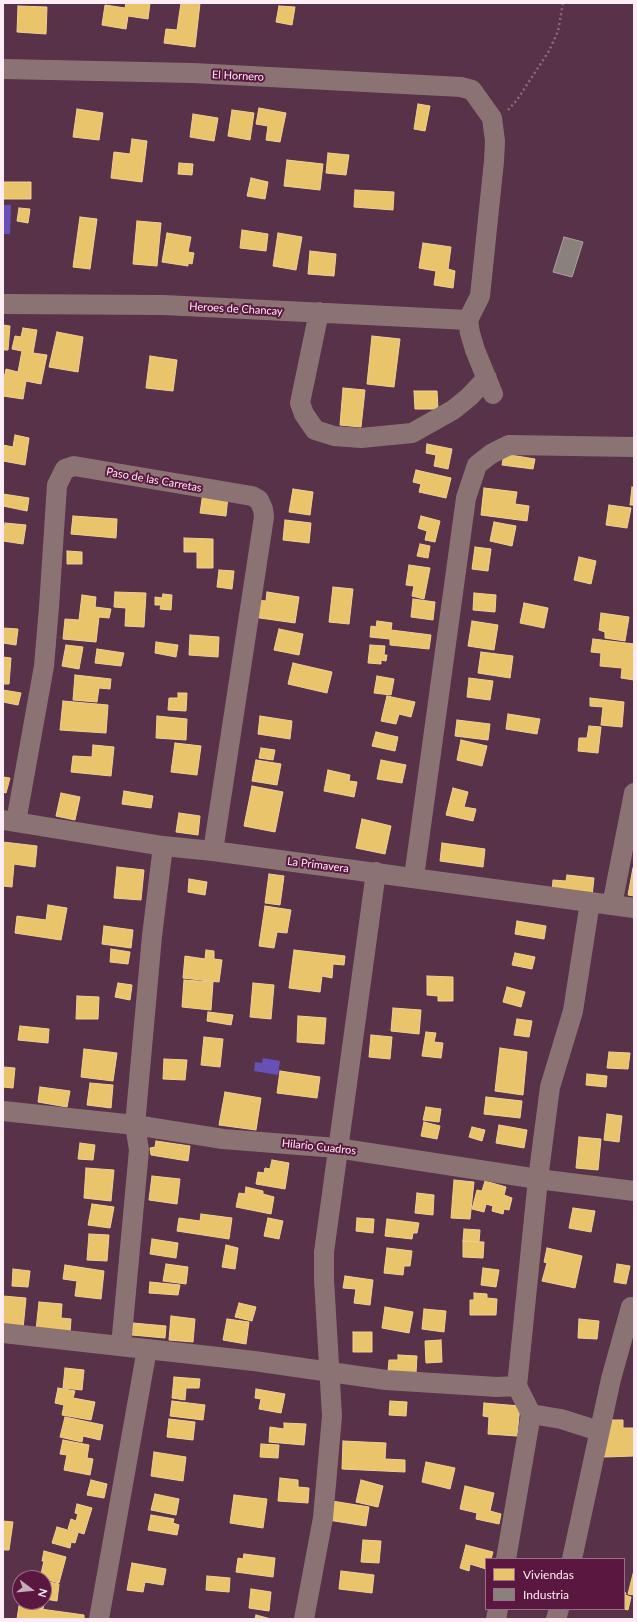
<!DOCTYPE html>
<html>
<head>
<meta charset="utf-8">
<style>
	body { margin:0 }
	#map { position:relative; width:637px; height:1622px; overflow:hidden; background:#583248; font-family:Lato,sans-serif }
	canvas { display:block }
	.frame { position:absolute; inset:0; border:4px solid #ffedf5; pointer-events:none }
	.legend { position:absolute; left:485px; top:1558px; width:140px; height:52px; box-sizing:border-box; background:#5a173f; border:1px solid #9c6d88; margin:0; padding:5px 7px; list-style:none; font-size:12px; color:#ffedf5 }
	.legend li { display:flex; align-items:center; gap:8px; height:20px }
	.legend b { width:20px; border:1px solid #9c6d88 }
	.north { position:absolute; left:12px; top:1570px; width:40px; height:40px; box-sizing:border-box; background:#5a173f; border:1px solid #9c6d88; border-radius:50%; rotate:106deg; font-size:11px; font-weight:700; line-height:16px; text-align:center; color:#ffedf5 }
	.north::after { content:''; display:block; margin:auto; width:14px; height:18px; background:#c5acb8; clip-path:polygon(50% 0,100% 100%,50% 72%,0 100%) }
</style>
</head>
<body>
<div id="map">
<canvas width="637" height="1622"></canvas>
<div class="frame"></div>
<ul class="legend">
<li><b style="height:11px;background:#e9c46a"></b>Viviendas</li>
<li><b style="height:11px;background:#8a817c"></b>Industria</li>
</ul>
<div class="north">N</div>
</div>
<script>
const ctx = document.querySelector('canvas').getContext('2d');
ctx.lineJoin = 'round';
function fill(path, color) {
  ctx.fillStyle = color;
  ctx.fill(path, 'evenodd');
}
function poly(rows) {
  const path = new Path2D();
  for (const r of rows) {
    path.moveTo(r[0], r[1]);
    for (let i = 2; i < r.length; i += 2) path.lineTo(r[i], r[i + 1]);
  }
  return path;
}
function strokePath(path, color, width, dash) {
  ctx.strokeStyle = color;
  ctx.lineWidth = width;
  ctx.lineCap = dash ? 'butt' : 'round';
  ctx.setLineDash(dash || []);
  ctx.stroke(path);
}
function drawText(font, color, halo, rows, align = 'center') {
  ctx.font = font + ' Lato,sans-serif';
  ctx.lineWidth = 4;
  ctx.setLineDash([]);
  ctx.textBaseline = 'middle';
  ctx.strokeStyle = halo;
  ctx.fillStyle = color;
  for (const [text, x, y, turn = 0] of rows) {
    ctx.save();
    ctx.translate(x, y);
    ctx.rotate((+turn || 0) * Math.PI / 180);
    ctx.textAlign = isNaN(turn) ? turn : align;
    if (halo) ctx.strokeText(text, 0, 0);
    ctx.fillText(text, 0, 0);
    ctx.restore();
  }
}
fill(poly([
	[3,205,11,205,10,234,3,234],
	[263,1058,280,1061,278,1075,254,1071,255,1062,262,1063]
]), '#6751b7');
const homes = poly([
	[126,3,150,3,148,19,128,16,126,29,102,25,105,5,125,8,126,3],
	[181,3,200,3,195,47,164,43,166,29,177,30,181,3],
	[18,6,47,7,46,34,17,32,18,6],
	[279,6,295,7,292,25,276,22,279,6],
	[418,104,430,106,425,131,414,129,418,104],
	[259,108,286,113,280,142,266,140,268,126,256,124,259,108],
	[77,109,103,113,99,140,73,137,77,109],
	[232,110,254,113,250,140,228,136,232,110],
	[193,114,218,118,214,141,190,137,193,114],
	[132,139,147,141,142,182,111,178,114,152,130,154,132,139],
	[328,153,349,155,346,175,326,173,328,153],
	[287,160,323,164,320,190,284,186,287,160],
	[179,163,193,164,192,175,178,174,179,163],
	[251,178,268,182,265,199,247,196,251,178],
	[3,182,31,182,31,199,3,199,3,182],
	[355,190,394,192,393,210,354,207,355,190],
	[19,208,30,209,28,223,17,221,19,208],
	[80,217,97,219,90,269,73,267,80,217],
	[137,221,161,223,157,266,133,264,137,221],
	[242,230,268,234,266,251,240,248,242,230],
	[167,233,191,237,188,252,194,253,192,264,188,263,188,266,162,262,167,233],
	[278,233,302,237,296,270,273,266,278,233],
	[423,243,451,247,448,269,455,271,453,288,434,285,436,271,419,268,423,243],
	[310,251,336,254,334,276,308,274,310,251],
	[3,325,10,326,8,350,3,350,3,325],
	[23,328,37,330,33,353,47,355,41,384,26,381,23,399,3,396,3,383,6,369,18,372,22,351,12,349,15,336,21,337,23,328],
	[57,332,83,337,78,372,49,367,57,332],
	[372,336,400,339,394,387,367,384,372,336],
	[150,356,177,360,173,391,146,388,150,356],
	[343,388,365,390,361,427,340,425,343,388],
	[414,391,437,391,438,409,415,409,414,391],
	[15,435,29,438,25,465,3,461,3,445,13,447,15,435],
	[427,444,452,449,448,469,434,466,436,455,426,453,427,444],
	[504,454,535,459,533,469,502,465,504,454],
	[416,470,451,478,446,498,419,492,421,484,413,482,416,470],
	[632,487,634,488,634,505,630,505,632,487],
	[484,488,517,492,515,504,529,506,527,521,481,515,484,488],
	[293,489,313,492,310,515,289,512,293,489],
	[203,493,228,496,226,516,200,513,203,493],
	[3,494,29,498,27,511,3,506,3,494],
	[609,505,631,508,627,528,606,525,609,505],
	[73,516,117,519,116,538,71,534,73,516],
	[421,516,440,521,435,542,425,540,427,531,418,528,421,516],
	[285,520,311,523,309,543,283,540,285,520],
	[494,522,516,526,512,546,490,541,494,522],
	[5,523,26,525,23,544,3,541,5,523],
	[184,538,213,539,213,568,197,568,197,552,184,552,184,538],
	[420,544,430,546,428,558,417,556,420,544],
	[475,547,491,549,488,571,472,569,475,547],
	[67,551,82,552,82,564,67,564,67,551],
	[579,557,596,561,591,584,574,580,579,557],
	[409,565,430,568,424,599,412,596,414,586,406,585,409,565],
	[219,570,234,571,232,589,217,587,219,570],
	[333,587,353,589,349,624,329,622,333,587],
	[115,592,146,593,144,627,125,626,126,608,114,607,115,592],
	[267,592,299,597,295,623,253,617,256,600,266,601,267,592],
	[474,593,496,595,495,612,473,610,474,593],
	[163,594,172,595,171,610,160,609,161,605,155,605,155,597,162,598,163,594],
	[82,595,96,597,95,607,111,609,109,618,99,617,96,642,63,639,65,619,79,620,82,595],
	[413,599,435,602,433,620,411,617,413,599],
	[524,603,548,608,544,628,520,623,524,603],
	[601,613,629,617,625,641,605,638,605,632,599,630,601,613],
	[377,621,392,623,391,630,431,635,429,649,390,645,390,639,370,637,371,626,376,627,377,621],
	[472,621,498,625,494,650,468,646,472,621],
	[3,628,18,629,16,645,3,643,3,628],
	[279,629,303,634,299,655,274,650,279,629],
	[190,635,219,637,218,657,189,655,190,635],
	[593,639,634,644,634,680,621,678,622,668,600,666,601,653,591,652,593,639],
	[156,642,178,645,176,657,155,653,156,642],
	[66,645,83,647,79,669,62,666,66,645],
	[370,645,385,646,384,655,387,655,386,661,381,660,381,664,368,663,370,645],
	[97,649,124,653,121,666,95,663,97,649],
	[481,652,513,656,510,678,478,673,481,652],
	[3,657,11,658,9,684,3,684,3,657],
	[293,663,332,672,327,693,288,684,293,663],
	[75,675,111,679,110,689,99,688,97,702,73,700,75,675],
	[377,676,394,679,391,695,374,693,377,676],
	[469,678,493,681,490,700,467,697,469,678],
	[3,690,21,693,18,705,3,702,3,690],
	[178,693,187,693,186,711,168,710,169,698,178,698,178,693],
	[387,696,415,702,411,717,399,714,396,724,381,721,387,696],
	[590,698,624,702,622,727,601,725,603,707,590,706,590,698],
	[63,701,108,705,106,733,60,730,63,701],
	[508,714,540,719,537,734,506,729,508,714],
	[157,716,187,719,186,740,156,738,157,716],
	[260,716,292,721,290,739,258,734,260,716],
	[457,720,490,724,488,740,455,736,457,720],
	[589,726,601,727,598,753,578,751,579,738,587,738,589,726],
	[376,732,398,737,395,751,372,746,376,732],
	[461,740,487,746,482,766,457,760,461,740],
	[175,743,201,746,197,775,171,772,175,743],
	[93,745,114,747,111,776,71,772,73,756,92,757,93,745],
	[261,748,275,750,273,760,259,758,261,748],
	[256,760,281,764,277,785,252,781,256,760],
	[381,760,406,765,402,783,377,779,381,760],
	[328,770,350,775,349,781,357,782,354,797,324,791,328,770],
	[3,777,10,778,6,793,3,792,3,777],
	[252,786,283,792,275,832,244,826,252,786],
	[453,788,468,792,464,807,476,809,473,821,446,815,453,788],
	[124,791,153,796,151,808,122,804,124,791],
	[61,793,80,797,75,820,56,816,61,793],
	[179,813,200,816,198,835,176,832,179,813],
	[362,819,391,826,385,854,356,848,362,819],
	[3,842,37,846,35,867,14,864,12,887,3,886,3,842],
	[442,843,485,849,483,867,440,861,442,843],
	[117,867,144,870,141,900,114,898,117,867],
	[633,868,634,868,634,896,628,895,633,868],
	[269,874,284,876,280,905,265,903,269,874],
	[567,875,594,878,592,896,552,892,553,880,566,881,567,875],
	[189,879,207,882,205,895,188,892,189,879],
	[48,905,67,908,61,940,15,933,17,916,46,920,48,905],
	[265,906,291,910,287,933,277,932,274,948,259,946,265,906],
	[517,921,546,926,544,939,515,934,517,921],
	[104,926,133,930,131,948,102,944,104,926],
	[111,949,130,952,128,964,110,962,111,949],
	[206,950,214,951,214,959,222,960,219,982,183,978,185,956,205,959,206,950],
	[294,950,345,956,344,965,333,964,332,978,322,976,320,992,289,988,294,950],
	[515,953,535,957,532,969,512,965,515,953],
	[427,976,453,977,453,1001,438,1001,438,996,427,995,427,976],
	[184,980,213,982,211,1010,182,1007,184,980],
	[118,983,132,985,130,1000,115,997,118,983],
	[253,983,274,985,271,1019,250,1017,253,983],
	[507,987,525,992,521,1007,503,1002,507,987],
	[77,996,99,997,98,1019,76,1019,77,996],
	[393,1008,421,1010,419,1034,391,1031,393,1008],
	[208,1012,233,1015,231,1025,207,1021,208,1012],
	[298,1016,326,1018,324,1044,297,1042,298,1016],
	[517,1019,532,1021,529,1037,514,1035,517,1019],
	[20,1026,49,1029,48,1043,18,1040,20,1026],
	[426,1032,436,1033,434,1042,443,1043,441,1058,422,1056,426,1032],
	[371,1035,392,1037,390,1059,369,1057,371,1035],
	[204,1037,223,1039,220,1067,201,1065,204,1037],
	[500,1048,527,1052,523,1095,495,1091,500,1048],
	[84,1049,117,1053,113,1081,81,1077,84,1049],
	[609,1052,630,1053,628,1069,607,1068,609,1052],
	[164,1059,187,1060,185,1080,163,1079,164,1059],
	[3,1067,15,1068,13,1088,3,1087,3,1067],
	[280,1071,320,1077,317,1098,277,1093,280,1071],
	[587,1074,607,1076,606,1087,586,1085,587,1074],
	[90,1083,113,1085,111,1108,87,1105,90,1083],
	[40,1087,70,1091,67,1107,38,1102,40,1087],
	[225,1092,261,1098,256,1130,219,1125,225,1092],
	[486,1097,522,1101,520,1118,484,1114,486,1097],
	[426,1107,441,1109,439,1122,423,1120,426,1107],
	[607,1114,622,1116,619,1142,604,1140,607,1114],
	[424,1122,440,1126,437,1139,421,1136,424,1122],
	[499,1125,527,1130,524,1148,496,1143,499,1125],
	[472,1127,485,1130,482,1141,469,1137,472,1127],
	[579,1137,601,1139,598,1170,576,1168,579,1137],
	[156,1141,190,1146,188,1161,151,1155,150,1148,155,1147,156,1141],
	[80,1143,95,1145,93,1160,78,1159,80,1143],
	[272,1160,289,1163,285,1189,256,1184,258,1172,264,1173,265,1168,270,1169,272,1160],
	[86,1168,114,1170,111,1201,84,1198,86,1168],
	[152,1176,180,1179,177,1204,149,1200,152,1176],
	[454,1180,474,1182,470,1219,451,1218,454,1180],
	[485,1181,506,1187,504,1195,512,1198,509,1210,504,1209,503,1214,492,1211,493,1206,486,1204,484,1212,472,1209,477,1190,482,1191,485,1181],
	[246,1187,263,1191,263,1194,274,1197,271,1214,236,1207,239,1193,245,1194,246,1187],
	[417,1193,434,1195,433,1215,415,1213,417,1193],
	[92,1204,114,1207,110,1228,88,1225,92,1204],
	[573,1208,595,1211,591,1232,569,1228,573,1208],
	[201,1214,232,1218,229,1239,177,1231,179,1218,200,1221,201,1214],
	[268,1218,283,1221,279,1239,264,1236,268,1218],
	[357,1218,374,1219,373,1233,356,1231,357,1218],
	[387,1219,419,1223,417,1233,413,1233,412,1239,385,1236,387,1219],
	[464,1229,480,1230,479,1242,463,1241,464,1229],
	[89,1234,109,1235,107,1261,87,1260,89,1234],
	[152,1239,178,1243,176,1258,150,1254,152,1239],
	[463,1241,484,1242,483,1258,463,1257,463,1241],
	[226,1245,238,1248,235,1269,222,1267,226,1245],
	[387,1248,412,1251,410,1266,404,1266,403,1275,384,1273,387,1248],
	[547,1248,582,1256,575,1288,542,1281,547,1263,544,1262,547,1248],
	[166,1264,188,1267,186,1284,163,1281,166,1264],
	[617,1264,630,1266,626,1284,614,1282,617,1264],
	[65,1265,104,1271,101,1299,75,1296,77,1281,63,1279,65,1265],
	[483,1268,499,1270,496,1287,481,1285,483,1268],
	[13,1269,30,1271,28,1287,12,1286,13,1269],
	[345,1276,373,1280,370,1305,354,1303,356,1289,343,1288,345,1276],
	[150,1282,180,1285,178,1295,149,1293,150,1282],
	[474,1293,487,1294,487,1298,497,1299,496,1315,470,1315,470,1300,474,1300,474,1293],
	[3,1296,26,1298,23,1329,3,1327,3,1296],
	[39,1302,62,1304,61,1318,71,1319,70,1333,36,1330,39,1302],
	[239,1303,256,1307,252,1321,235,1317,239,1303],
	[385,1307,413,1312,409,1333,382,1328,385,1307],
	[424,1309,446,1311,444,1332,422,1329,424,1309],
	[171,1316,195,1319,193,1342,169,1340,171,1316],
	[227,1319,249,1322,246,1344,223,1340,227,1319],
	[579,1319,599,1321,597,1339,578,1338,579,1319],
	[133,1323,166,1326,165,1338,132,1335,133,1323],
	[353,1332,372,1332,372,1352,353,1352,353,1332],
	[441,1340,442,1362,426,1363,425,1341,441,1340],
	[398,1355,417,1356,416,1373,388,1371,389,1360,398,1360,398,1355],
	[65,1368,84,1370,82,1390,63,1388,65,1368],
	[174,1377,200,1379,199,1388,186,1388,185,1400,172,1398,174,1377],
	[58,1388,75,1391,73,1398,95,1402,91,1420,62,1415,64,1405,55,1403,58,1388],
	[256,1389,285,1394,281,1413,259,1409,261,1399,255,1398,256,1389],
	[172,1401,205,1405,203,1420,170,1416,172,1401],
	[390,1401,407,1402,406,1416,389,1415,390,1401],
	[484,1403,520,1406,517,1436,488,1434,489,1417,483,1416,484,1403],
	[65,1417,103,1425,100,1440,83,1436,82,1442,60,1437,65,1417],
	[169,1419,195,1422,193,1440,167,1437,169,1419],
	[604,1420,623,1420,623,1428,634,1428,634,1456,604,1457,604,1420],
	[284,1423,306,1424,304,1445,269,1442,270,1427,284,1429,284,1423],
	[63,1440,89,1445,87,1458,93,1459,90,1475,64,1470,67,1455,60,1454,63,1440],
	[343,1441,386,1443,385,1459,405,1460,405,1472,342,1469,343,1441],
	[261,1444,279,1445,278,1458,260,1457,261,1444],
	[154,1452,186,1457,183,1481,151,1476,154,1452],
	[426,1462,455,1468,450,1489,422,1482,426,1462],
	[280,1478,298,1480,298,1487,309,1488,308,1503,278,1501,280,1478],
	[91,1480,107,1484,104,1498,87,1495,91,1480],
	[361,1480,383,1486,378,1507,356,1502,361,1480],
	[465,1486,494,1493,490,1511,501,1514,499,1524,476,1519,477,1513,460,1509,465,1486],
	[155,1494,179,1499,176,1515,151,1510,155,1494],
	[234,1495,267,1499,263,1528,230,1523,234,1495],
	[332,1501,369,1507,366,1526,328,1520,332,1501],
	[77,1504,92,1508,84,1534,68,1529,71,1519,76,1521,78,1514,75,1513,77,1504],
	[151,1515,174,1519,173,1523,179,1525,177,1535,148,1530,151,1515],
	[3,1521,13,1522,9,1550,3,1550,3,1521],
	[57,1527,78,1533,75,1543,71,1542,70,1548,52,1543,57,1527],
	[363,1540,381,1541,379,1563,361,1562,363,1540],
	[466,1545,493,1552,491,1559,486,1559,486,1569,470,1564,469,1571,460,1568,466,1545],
	[44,1551,66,1557,59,1583,40,1578,44,1561,42,1561,44,1551],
	[244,1554,275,1558,273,1577,236,1572,238,1558,243,1559,244,1554],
	[132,1563,166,1569,163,1585,145,1582,143,1592,127,1590,132,1563],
	[634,1570,634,1595,628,1594,634,1570],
	[341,1571,374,1575,372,1593,339,1589,341,1571],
	[207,1576,230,1578,229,1592,206,1590,207,1576],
	[44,1581,59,1584,57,1601,45,1599,43,1609,25,1606,26,1602,44,1602,44,1581],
	[251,1589,271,1592,269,1611,249,1608,251,1589],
	[624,1592,626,1593,625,1595,631,1597,628,1610,624,1609,624,1592],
	[19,1606,84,1615,84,1619,17,1619,19,1606],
	[256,1615,271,1619,255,1619,256,1615]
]);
fill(homes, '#e9c46a');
strokePath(homes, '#f0d094', 1);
const industry = poly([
	[564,237,583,242,572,277,553,272,564,237]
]);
fill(industry, '#8a817c');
strokePath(industry, '#ada1a0', 1);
strokePath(poly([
	[508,110,517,100,549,51,558,31,563,3]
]), '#876e76', 2.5, [2, 3]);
strokePath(poly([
	[3,69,193,73,461,87,472,90,492,118,495,141,494,161,480,296,468,320,470,333,475,350,493,394],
	[3,304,164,305,468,320],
	[319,312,300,403,304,414,315,430,334,436,361,438,412,433,453,410,469,397,487,378],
	[3,820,163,846,213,851,634,908],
	[16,822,44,666,49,607,57,485,65,469,74,466,252,496,259,500,263,509,264,517,213,851],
	[414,877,466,498,477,465,491,454,509,445,634,447],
	[612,905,634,793],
	[3,1111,135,1125,223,1139,337,1148,538,1179,634,1191],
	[3,1333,254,1361,386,1380,497,1387,517,1386,531,1414,561,1419,599,1431],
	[121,1346,139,1150,135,1125,152,936,163,846],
	[517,1386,538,1179,550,1087,573,1011,590,902],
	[506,1559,531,1414],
	[572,1559,611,1379,631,1307],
	[99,1619,147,1349],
	[304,1619,323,1518,332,1416,324,1279,324,1252,376,872],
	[496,1619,498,1609],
	[556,1619,559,1609]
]), '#8c7373', 20);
drawText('11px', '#ffedf5', '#5a173f', [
	["El Hornero",238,76,3],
	["Heroes de Chancay",236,309,3],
	["Paso de las Carretas",154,480,10],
	["La Primavera",318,865,7],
	["Hilario Cuadros",319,1147,6]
]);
</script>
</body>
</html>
